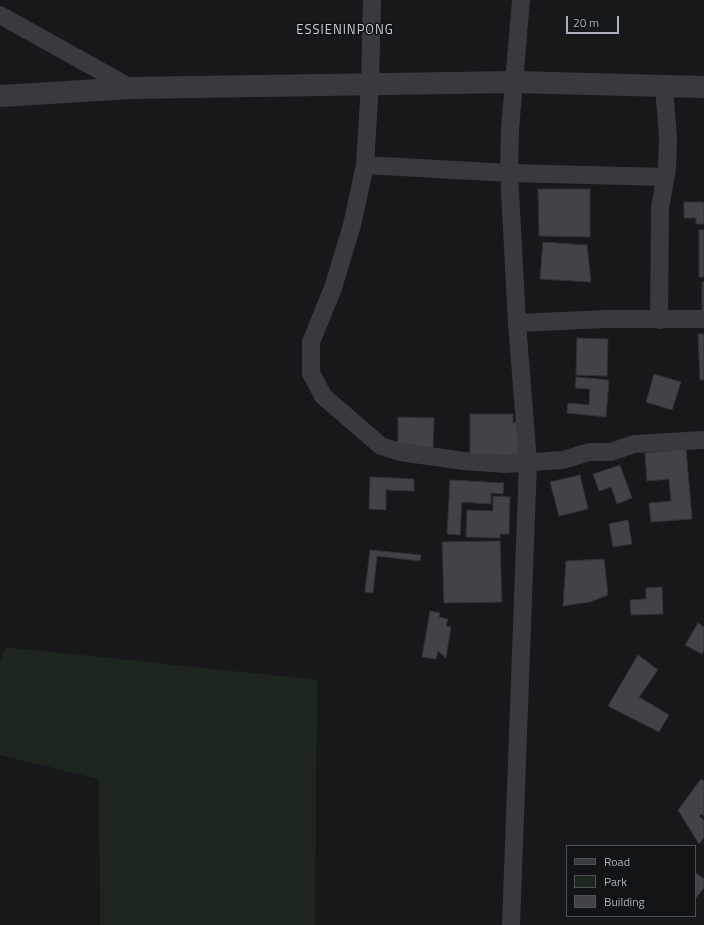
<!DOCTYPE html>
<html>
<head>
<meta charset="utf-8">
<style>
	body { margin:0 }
	#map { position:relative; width:704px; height:925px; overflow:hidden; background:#17181a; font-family:"Titillium Web",sans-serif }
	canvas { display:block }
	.legend { position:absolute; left:566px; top:845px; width:130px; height:72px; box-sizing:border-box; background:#121315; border:1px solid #4e5257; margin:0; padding:5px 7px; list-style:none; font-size:12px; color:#a9b0bb }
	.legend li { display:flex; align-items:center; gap:8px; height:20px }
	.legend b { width:20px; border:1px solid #4e5257 }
	.scale { position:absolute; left:566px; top:16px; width:53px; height:18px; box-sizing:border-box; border:2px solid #a9b0bb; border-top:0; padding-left:5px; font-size:12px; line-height:14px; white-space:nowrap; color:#a9b0bb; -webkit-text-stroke:3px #121315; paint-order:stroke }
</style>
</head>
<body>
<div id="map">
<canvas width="704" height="925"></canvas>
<ul class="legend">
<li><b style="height:5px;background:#383a3f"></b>Road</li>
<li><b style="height:11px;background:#1d261e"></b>Park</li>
<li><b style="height:11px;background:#414347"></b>Building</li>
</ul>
<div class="scale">20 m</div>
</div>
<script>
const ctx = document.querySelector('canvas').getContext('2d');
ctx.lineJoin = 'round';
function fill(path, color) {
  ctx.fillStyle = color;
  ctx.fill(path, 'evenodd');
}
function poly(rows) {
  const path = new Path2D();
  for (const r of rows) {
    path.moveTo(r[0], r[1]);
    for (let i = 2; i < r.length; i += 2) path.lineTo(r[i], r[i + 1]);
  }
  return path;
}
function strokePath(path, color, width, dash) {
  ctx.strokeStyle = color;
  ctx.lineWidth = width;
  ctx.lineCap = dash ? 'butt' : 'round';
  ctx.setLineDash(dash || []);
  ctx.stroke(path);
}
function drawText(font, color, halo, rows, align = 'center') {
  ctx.font = font + ' "Titillium Web",sans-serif';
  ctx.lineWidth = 3;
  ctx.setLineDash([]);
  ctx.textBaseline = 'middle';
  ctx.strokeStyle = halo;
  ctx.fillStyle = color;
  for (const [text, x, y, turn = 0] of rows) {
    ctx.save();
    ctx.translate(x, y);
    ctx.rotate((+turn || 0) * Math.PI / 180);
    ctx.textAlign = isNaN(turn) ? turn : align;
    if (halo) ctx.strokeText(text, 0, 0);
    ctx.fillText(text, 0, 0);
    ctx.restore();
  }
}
fill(poly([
	[5,647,317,680,315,925,100,925,99,779,0,755,0,664]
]), '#1d261e');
const building = poly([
	[538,189,590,189,590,237,539,236,538,189],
	[684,202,704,202,704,224,696,224,696,218,684,218,684,202],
	[699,230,704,230,704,277,699,277,699,230],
	[543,242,587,245,591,282,540,279,543,242],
	[702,282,704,282,704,313,702,313,702,282],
	[698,334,704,334,704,380,700,380,698,334],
	[577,338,608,339,607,376,576,375,577,338],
	[654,374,681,382,672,410,646,402,654,374],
	[576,377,609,380,606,417,567,413,568,403,589,405,590,389,575,388,576,377],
	[470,414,513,414,513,423,521,421,520,456,470,456,470,414],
	[398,417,434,418,433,451,398,451,398,417],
	[686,449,692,519,651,522,649,503,671,501,669,479,647,481,645,453,686,449],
	[620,465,632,498,617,504,611,487,599,491,593,474,620,465],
	[580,475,588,509,559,516,550,482,580,475],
	[370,477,414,479,414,491,386,490,386,510,369,509,370,477],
	[450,480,504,483,503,494,491,493,491,504,462,502,460,535,447,534,450,480],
	[493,496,510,497,509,534,500,534,500,538,466,537,467,510,493,511,493,496],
	[628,520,632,544,613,547,609,524,628,520],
	[500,541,502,602,444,603,442,542,500,541],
	[370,550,421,555,420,561,377,556,373,593,365,592,370,550],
	[604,559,608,595,590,602,563,606,566,561,604,559],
	[662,587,663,614,631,615,630,600,646,599,646,588,662,587],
	[430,611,440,613,439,617,448,619,446,626,451,627,446,658,438,651,436,659,422,657,430,611],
	[698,623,704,627,704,650,702,654,685,645,698,623],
	[638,655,658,670,639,697,669,715,659,732,608,706,638,655],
	[701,779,704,781,704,816,701,814,699,816,704,820,704,838,699,844,678,810,701,779],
	[695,872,704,879,704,888,695,899,695,872]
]);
fill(building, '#414347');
strokePath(building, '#313236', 1);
strokePath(poly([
	[372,0,370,85,365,165,352,225,333,288,311,342,311,373,323,396,381,446,400,452,464,461,505,464,563,460,589,452,611,452,634,444,704,440],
	[0,15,131,88],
	[365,165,509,173,665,177],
	[659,320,660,208,667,169,668,138,664,86],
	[517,323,606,319,704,319],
	[511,925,528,462,517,323,509,173,510,129,521,0]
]), '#383a3f', 18);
strokePath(poly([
	[0,96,131,88,514,82,704,87]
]), '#383a3f', 22);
ctx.letterSpacing = '1px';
drawText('13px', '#caced6', '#121315', [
	["ESSIENINPONG",345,31]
]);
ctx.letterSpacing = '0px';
</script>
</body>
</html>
